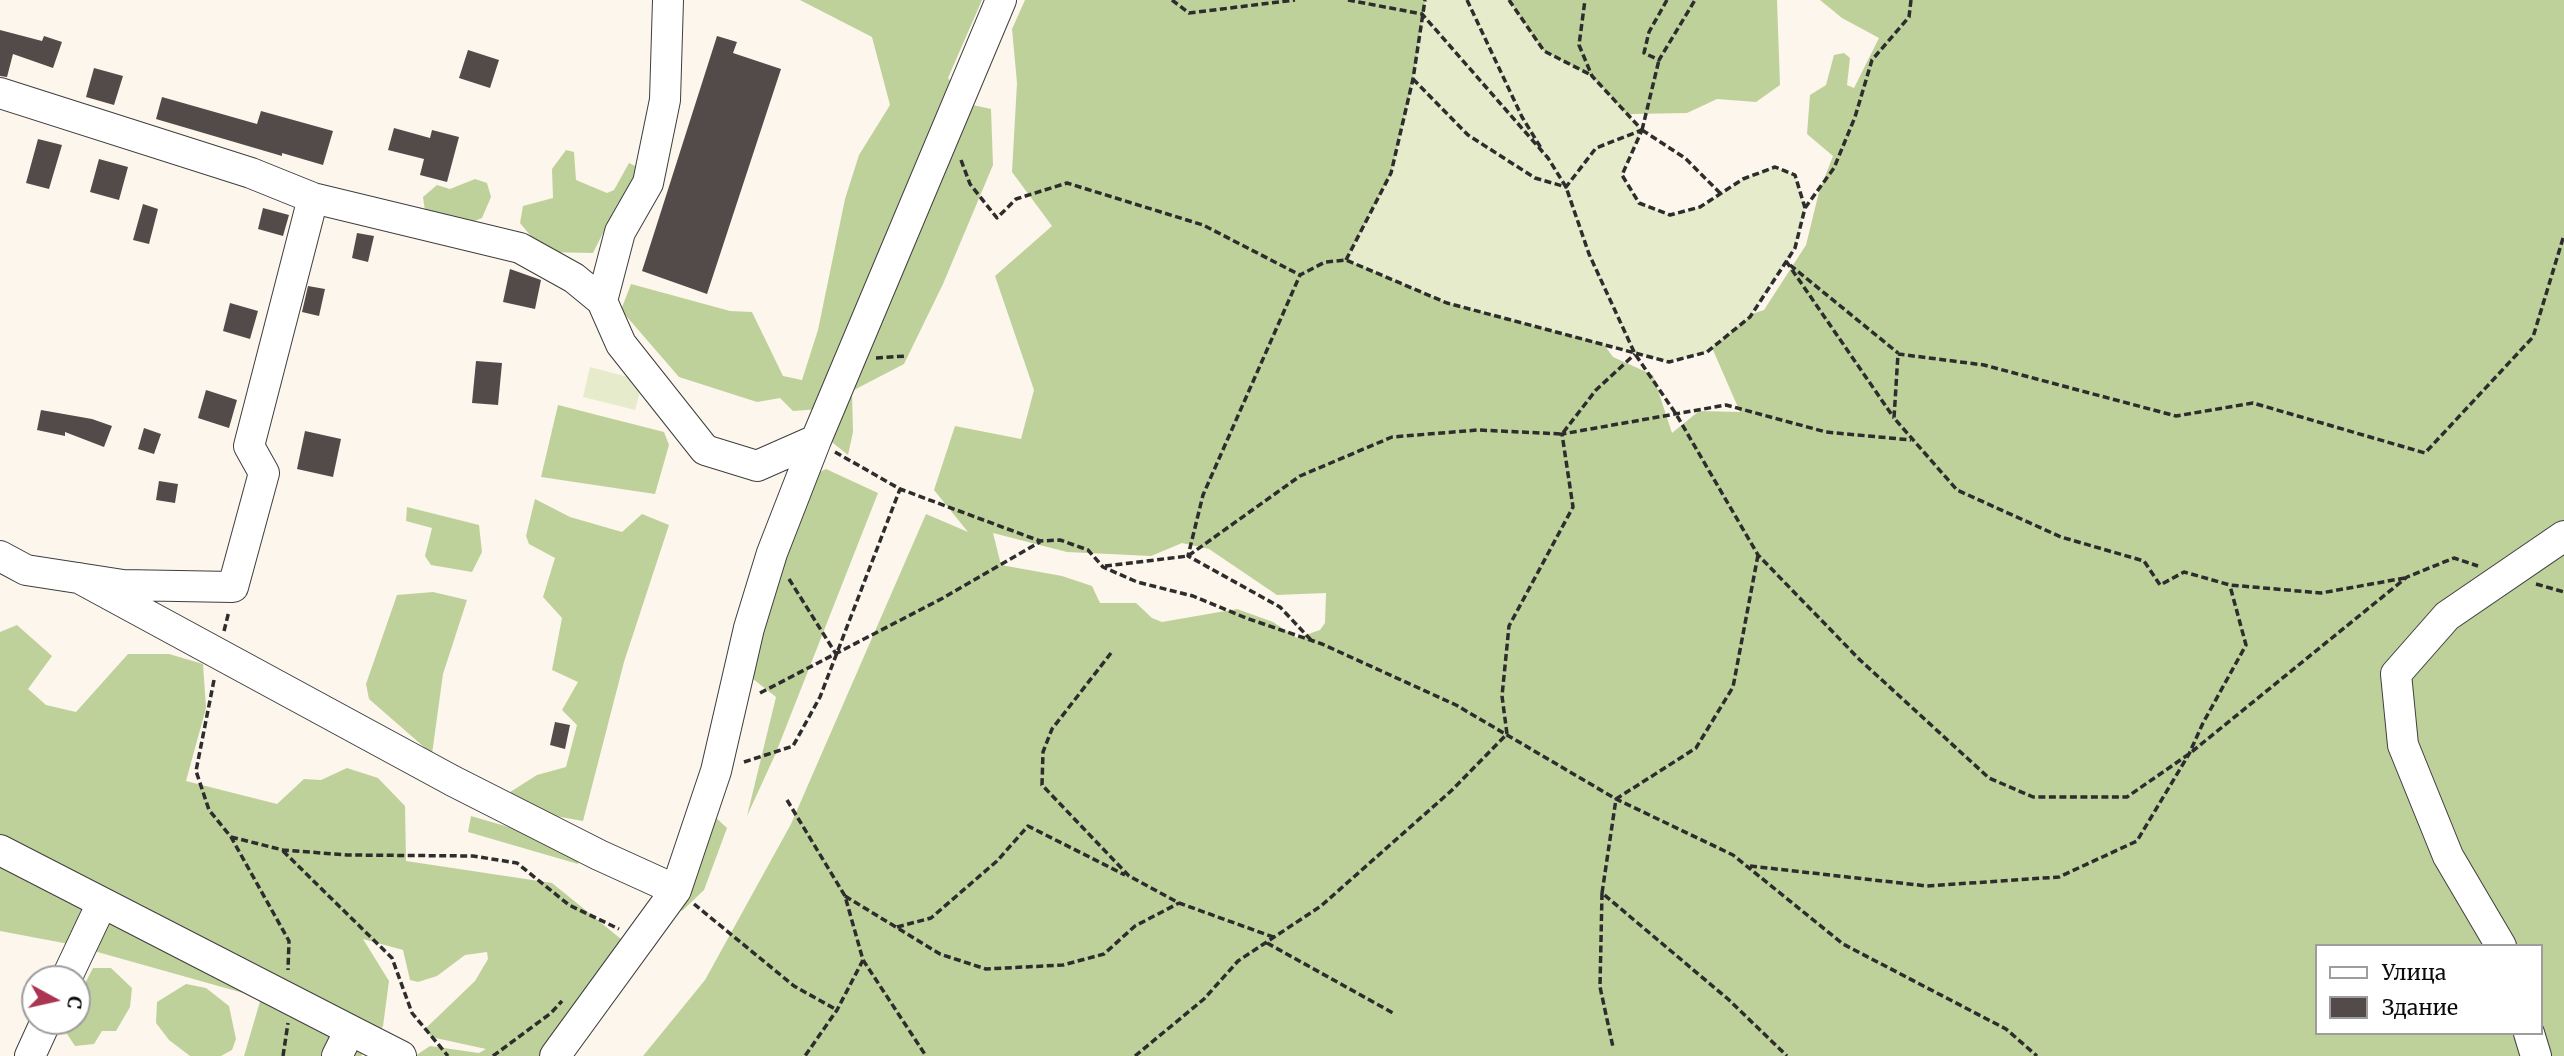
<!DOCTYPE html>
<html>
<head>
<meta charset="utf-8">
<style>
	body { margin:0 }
	#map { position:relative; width:2564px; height:1056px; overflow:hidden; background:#fdf6ec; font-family:Merriweather,serif }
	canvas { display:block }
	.legend { position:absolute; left:2315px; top:944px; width:228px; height:91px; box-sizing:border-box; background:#fff; border:2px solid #9d9d9d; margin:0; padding:9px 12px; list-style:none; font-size:21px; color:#0b0b0b }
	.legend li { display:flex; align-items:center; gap:14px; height:35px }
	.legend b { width:35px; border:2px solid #9d9d9d }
	.north { position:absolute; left:21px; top:965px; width:70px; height:70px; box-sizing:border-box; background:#fff; border:2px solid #9d9d9d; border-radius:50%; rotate:98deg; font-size:19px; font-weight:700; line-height:28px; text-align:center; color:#0b0b0b }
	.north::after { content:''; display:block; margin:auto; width:24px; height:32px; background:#aa3552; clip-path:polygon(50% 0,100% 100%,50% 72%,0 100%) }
</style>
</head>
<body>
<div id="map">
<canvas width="2564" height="1056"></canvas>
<ul class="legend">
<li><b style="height:9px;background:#fff"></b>Улица</li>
<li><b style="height:19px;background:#524b49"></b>Здание</li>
</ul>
<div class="north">С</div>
</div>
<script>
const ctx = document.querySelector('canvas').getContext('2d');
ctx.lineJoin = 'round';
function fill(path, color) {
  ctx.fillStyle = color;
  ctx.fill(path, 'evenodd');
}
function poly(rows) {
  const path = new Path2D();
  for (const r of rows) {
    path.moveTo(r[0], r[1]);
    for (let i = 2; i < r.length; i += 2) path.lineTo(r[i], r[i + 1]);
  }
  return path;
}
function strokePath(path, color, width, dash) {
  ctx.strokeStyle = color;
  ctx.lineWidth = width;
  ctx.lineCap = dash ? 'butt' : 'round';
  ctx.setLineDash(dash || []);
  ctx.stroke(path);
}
fill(poly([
	[800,0,982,0,948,78,968,104,991,109,993,165,943,284,904,364,852,391,853,432,848,455,828,439,820,409,793,411,780,398,757,402,679,377,621,310,631,284,730,311,752,312,783,376,802,380,818,330,845,199,859,155,890,105,872,37],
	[1025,0,1777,0,1780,85,1756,102,1717,99,1687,113,1632,114,1604,130,1594,331,1613,357,1653,375,1672,433,1699,411,1740,412,1713,350,1648,348,1764,310,1806,245,1819,192,1833,156,1807,134,1810,95,1826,85,1834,55,1844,53,1850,58,1847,85,1854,88,1879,38,1842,18,1820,0,2564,0,2564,1056,643,1056,705,980,791,824,926,514,968,532,934,490,955,426,1021,439,1034,390,995,276,1052,226,1012,172,1017,83,1012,29],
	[993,533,1067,552,1151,556,1182,543,1209,549,1277,595,1326,593,1325,623,1320,630,1297,638,1273,622,1237,609,1162,622,1152,618,1136,603,1100,603,1092,586,1062,576,1001,565],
	[2317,946,2541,946,2541,1033,2317,1033],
	[566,150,574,152,576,180,607,193,614,190,629,163,637,167,633,193,618,203,593,253,544,252,520,223,523,206,553,198,552,169],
	[475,179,487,183,491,197,482,218,461,226,425,211,423,197,437,185,450,189],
	[558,405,664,432,669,445,655,494,541,477],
	[826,469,878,493,775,755,747,816,776,697,753,679,781,549,789,487],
	[535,499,570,517,622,532,642,514,669,525,624,662,583,821,505,807,507,794,537,775,566,767,577,725,562,710,578,682,552,670,562,618,543,597,555,558,529,544,526,536],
	[407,507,479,525,482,552,472,572,431,565,425,556,432,528,406,521],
	[433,592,467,600,443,674,432,754,369,699,366,684,397,595],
	[17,625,52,656,28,689,46,705,76,712,128,654,169,654,203,664,206,708,186,781,277,804,304,779,321,780,347,768,378,778,405,806,406,861,552,883,621,939,657,943,582,1034,553,1056,415,1056,430,1046,479,1053,486,1049,431,1037,426,1028,475,981,488,959,487,952,465,955,437,976,418,982,410,980,403,950,363,939,389,981,383,1026,361,1056,244,1056,261,998,69,944,0,931,0,632],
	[713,815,727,828,704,890,683,910,664,917,690,896],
	[471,816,580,848,578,864,468,832],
	[93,968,111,968,132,988,130,1007,116,1031,102,1031,94,1044,75,1046,63,1028,66,1021,77,1021,77,999],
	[186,984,206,988,229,1006,236,1039,232,1050,221,1056,190,1056,169,1040,156,1023,157,1002]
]), '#bed19b');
fill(poly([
	[1425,0,1509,0,1544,51,1592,76,1642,130,1622,175,1639,203,1670,215,1701,207,1743,179,1775,167,1795,175,1805,208,1795,248,1750,317,1707,352,1669,362,1447,303,1346,260,1391,173,1413,79],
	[590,367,643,381,635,410,583,397]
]), '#e6ebcb');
fill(poly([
	[0,30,42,41,44,36,62,42,53,68,13,54,7,77,0,76],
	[717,36,737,42,733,53,781,69,707,294,642,271],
	[468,50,499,60,490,88,459,78],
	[94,68,123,76,114,105,86,97],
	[162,97,257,124,261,111,333,131,323,165,282,153,282,156,156,119],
	[394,128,430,138,432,130,459,137,447,182,420,175,424,159,388,150],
	[38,139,62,145,49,189,26,183],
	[99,159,128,167,119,200,90,192],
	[143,204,158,209,149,244,133,240],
	[263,208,289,215,283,236,258,229],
	[357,233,374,236,368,262,352,258],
	[510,269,541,280,535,309,503,302],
	[308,286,325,289,319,316,302,312],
	[230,303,258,311,250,339,223,331],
	[476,361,502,363,498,405,472,403],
	[206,390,237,400,229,428,198,418],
	[41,410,92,419,112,426,104,447,65,432,65,436,37,430],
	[144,428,161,434,154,454,138,449],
	[305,431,341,439,333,477,297,469],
	[159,481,178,484,175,503,156,500],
	[555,722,570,725,565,749,550,745]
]), '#524b49');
const minor = poly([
	[0,93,251,173,313,198,520,248,574,278,602,301,621,344,705,450,757,466,816,440,1001,0],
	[602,301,620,232,648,183,665,100,668,0],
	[0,556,26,570,123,585,233,587,264,473,249,446,313,198],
	[79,578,453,781,599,855,676,890],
	[0,850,350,1030],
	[2501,946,2448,856,2403,745,2396,674,2447,616,2564,536],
	[66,979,102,903],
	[2529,1033,2536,1056],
	[30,1056,46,1021],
	[337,1056,350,1030,401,1056],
	[555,1056,676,890,716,771,749,628,772,553,816,440]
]);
strokePath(minor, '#3e3e3e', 32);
strokePath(poly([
	[1172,0,1189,13,1295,0],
	[1348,0,1422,14,1548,158,1566,187,1589,254,1635,354,1676,414,1758,555,1860,660,1989,778,2033,797,2127,797,2189,754,2407,577,2454,558,2478,566],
	[1467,0,1522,117,1541,148],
	[1509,0,1544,51,1591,75],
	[1667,0,1649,32,1644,53,1659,60,1695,0],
	[1413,79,1468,135,1535,178,1566,187,1596,148,1642,130],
	[1642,130,1685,158,1721,194],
	[1642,130,1659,60],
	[961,160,970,184,997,218,1016,199,1067,183,1203,225,1300,275],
	[1805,208,1834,168,1855,117,1872,60,1909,17,1911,0],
	[1346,260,1391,173,1413,79,1425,0],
	[1786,261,1894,418],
	[1790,265,1898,353],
	[876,358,906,356],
	[835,452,900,489,1040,541,1060,540,1088,550,1103,567,1137,582,1193,596,1246,618,1322,644,1456,705,1616,799,1733,855,1843,944,2006,1029,2037,1056],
	[1758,555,1733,687,1696,748,1616,799,1602,893,1728,999,1787,1056],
	[1105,566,1188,556,1300,476,1392,437,1478,430,1562,434,1596,390,1635,354],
	[2405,578,2321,593,2230,585,2184,572,2160,585,2144,561,2061,537,1957,490,1894,418,1898,354,1984,365,2176,416,2253,403,2425,453,2533,337,2564,235],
	[789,579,836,654],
	[2536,584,2564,592],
	[224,631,229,611],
	[1311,640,1280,607,1188,556,1203,495,1300,275,1325,262,1346,260,1447,303,1669,362,1707,352,1750,317,1795,248,1805,208,1795,175,1775,167,1743,179,1700,207,1670,215,1639,203,1622,175,1642,130,1592,76,1579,45,1585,0],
	[1111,653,1052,729,1043,752,1042,785,1129,876,1179,903,1276,938],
	[214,680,196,771,209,810,231,837,289,941,288,970],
	[760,693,943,598,1040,542],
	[1507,734,1502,696,1509,626,1573,507,1562,434,1726,405,1826,432,1911,440],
	[744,762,793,746,820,697,900,489],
	[787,800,845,896,863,960,837,1010,805,1056],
	[231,837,283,850,347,855,473,856,517,863,569,905,619,929],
	[283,851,392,958,412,1013,448,1056],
	[1750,866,1927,886,2059,877,2137,841,2189,754,2203,723,2246,645,2230,586],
	[1602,893,1600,987,1613,1047],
	[845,896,940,954,986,969,1063,965,1104,954,1135,926,1179,903],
	[694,904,794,986,837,1010],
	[897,927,931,918,997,861,1028,826,1125,875],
	[1267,943,1393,1013],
	[863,960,926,1056],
	[283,1056,288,1023],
	[493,1056,551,1013,562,1001],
	[1135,1056,1204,999,1238,961,1321,906,1451,791,1507,734]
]), '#2d2d2d', 3.5, [7, 3.5]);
strokePath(minor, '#fff', 30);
</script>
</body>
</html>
